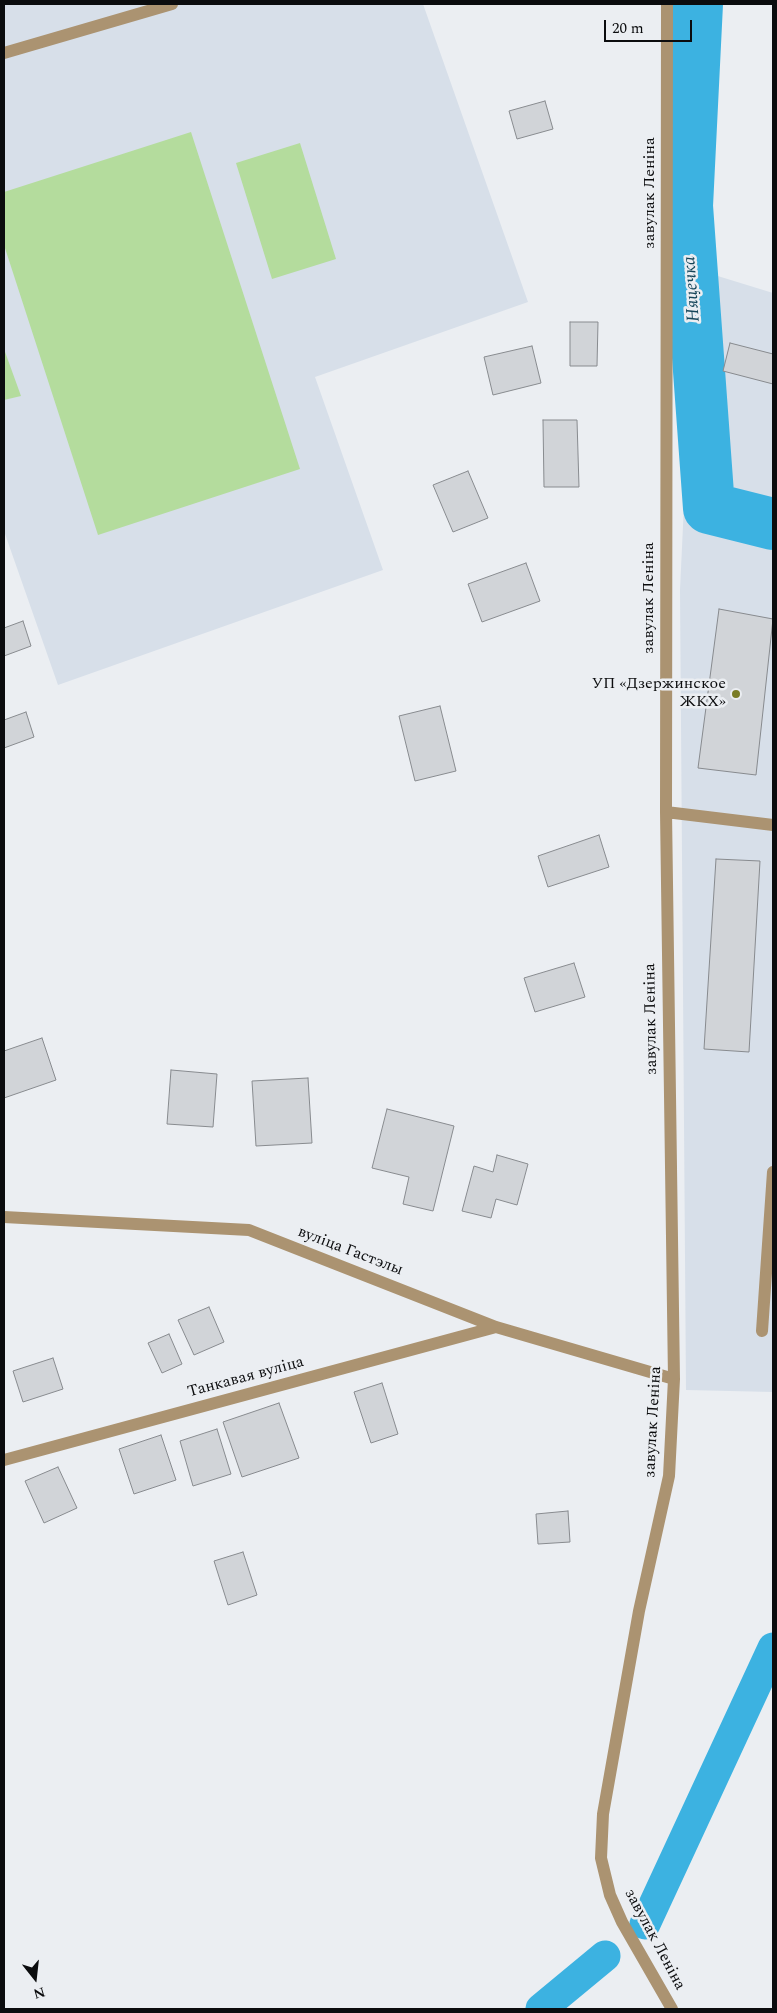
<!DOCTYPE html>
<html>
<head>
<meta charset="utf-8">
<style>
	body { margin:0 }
	#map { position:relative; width:777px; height:2013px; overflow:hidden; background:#ebeef2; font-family:Spectral,serif }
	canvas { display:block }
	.frame { position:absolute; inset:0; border:5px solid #0b0c0e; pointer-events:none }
	.north { position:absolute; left:10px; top:1953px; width:50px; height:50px; -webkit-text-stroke:4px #ebeef2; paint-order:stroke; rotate:164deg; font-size:14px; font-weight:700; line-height:20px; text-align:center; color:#0b0c0e }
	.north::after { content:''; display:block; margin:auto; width:18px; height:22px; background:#0b0c0e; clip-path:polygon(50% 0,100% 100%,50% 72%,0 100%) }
	.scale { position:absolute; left:604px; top:20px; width:88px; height:22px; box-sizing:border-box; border:2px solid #0b0c0e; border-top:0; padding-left:6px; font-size:15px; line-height:18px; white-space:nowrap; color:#0b0c0e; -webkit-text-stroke:4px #ebeef2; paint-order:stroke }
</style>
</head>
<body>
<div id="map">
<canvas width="777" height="2013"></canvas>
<div class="frame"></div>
<div class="north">N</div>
<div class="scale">20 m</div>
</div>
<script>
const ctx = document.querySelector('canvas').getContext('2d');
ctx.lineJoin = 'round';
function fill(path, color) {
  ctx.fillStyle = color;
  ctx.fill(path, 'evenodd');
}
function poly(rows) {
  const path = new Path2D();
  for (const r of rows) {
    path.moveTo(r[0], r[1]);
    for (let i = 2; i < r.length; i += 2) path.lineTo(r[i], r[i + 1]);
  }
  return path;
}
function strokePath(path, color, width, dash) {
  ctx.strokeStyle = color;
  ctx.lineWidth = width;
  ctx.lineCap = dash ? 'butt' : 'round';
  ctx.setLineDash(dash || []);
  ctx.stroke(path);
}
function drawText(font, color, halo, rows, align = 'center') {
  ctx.font = font + ' Spectral,serif';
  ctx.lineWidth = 5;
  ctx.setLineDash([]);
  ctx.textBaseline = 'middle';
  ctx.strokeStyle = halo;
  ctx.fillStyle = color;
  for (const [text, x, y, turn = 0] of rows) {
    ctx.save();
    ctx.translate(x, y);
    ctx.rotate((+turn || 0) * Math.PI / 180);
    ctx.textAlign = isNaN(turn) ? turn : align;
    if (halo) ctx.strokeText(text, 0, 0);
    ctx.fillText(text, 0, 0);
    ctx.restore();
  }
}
fill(poly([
	[4,4,423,4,528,302,315,377,383,570,58,685,4,531],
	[695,269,773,293,773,1392,686,1390,680,590]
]), '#d7dfe9');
fill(poly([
	[191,132,300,469,98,535,4,245,4,192],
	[300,143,336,259,272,279,236,163],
	[4,349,21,396,4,400]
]), '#b4dc9d');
strokePath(poly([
	[645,1924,773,1648],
	[541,2009,605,1956]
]), '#3cb2e1', 31);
strokePath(poly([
	[697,4,687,206,709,508,773,524]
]), '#3cb2e1', 52);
const building = poly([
	[545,101,553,129,517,139,509,111,545,101],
	[570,322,598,322,597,366,570,366,570,322],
	[730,343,773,354,773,384,723,371,730,343],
	[532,346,541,383,493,395,484,357,532,346],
	[543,420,577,420,579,487,544,487,543,420],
	[468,471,488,518,453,532,433,485,468,471],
	[526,563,540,601,482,622,468,584,526,563],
	[719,609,773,619,756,775,698,768,719,609],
	[23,621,31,646,4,656,4,628,23,621],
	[440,706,456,771,415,781,399,716,440,706],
	[26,712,34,737,4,748,4,720,26,712],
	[599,835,609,867,548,887,538,856,599,835],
	[716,859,760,861,749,1052,704,1049,716,859],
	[574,963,585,997,535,1012,524,978,574,963],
	[42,1038,56,1080,4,1098,4,1051,42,1038],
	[171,1070,217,1074,213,1127,167,1124,171,1070],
	[308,1078,312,1143,256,1146,252,1081,308,1078],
	[387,1109,454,1126,433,1211,403,1204,409,1177,372,1168,387,1109],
	[497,1155,528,1164,517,1205,496,1199,491,1218,462,1211,474,1166,493,1172,497,1155],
	[209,1307,224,1342,194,1355,178,1320,209,1307],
	[169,1334,182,1364,162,1373,148,1343,169,1334],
	[53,1358,63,1389,23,1402,13,1371,53,1358],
	[382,1383,398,1434,371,1443,354,1392,382,1383],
	[279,1403,299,1458,242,1477,223,1422,279,1403],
	[217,1429,231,1474,193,1486,180,1441,217,1429],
	[161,1435,176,1480,134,1494,119,1449,161,1435],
	[58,1467,77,1508,44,1523,25,1481,58,1467],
	[568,1511,570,1542,538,1544,536,1514,568,1511],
	[243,1552,257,1595,228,1605,214,1561,243,1552]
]);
fill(building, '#d1d4d8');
strokePath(building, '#888b8f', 1);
strokePath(poly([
	[667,4,666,812,674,1379,669,1476,639,1611,603,1814,601,1858,610,1895,622,1922,672,2009],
	[4,53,172,4],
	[666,812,773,825],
	[4,1217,249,1230,496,1327,674,1379],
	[762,1331,773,1172],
	[4,1460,496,1327]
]), '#ab9371', 12);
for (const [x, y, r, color] of [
	[736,694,5,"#7a7d27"]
]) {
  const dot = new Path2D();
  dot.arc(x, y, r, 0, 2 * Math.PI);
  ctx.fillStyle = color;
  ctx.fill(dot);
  strokePath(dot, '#ebeef2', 2);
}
drawText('16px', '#0b0c0e', '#ebeef2', [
	["завулак Леніна",651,193,-90],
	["завулак Леніна",650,598,-90],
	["завулак Леніна",652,1019,-91],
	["вуліца Гастэлы",350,1252,21],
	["Танкавая вуліца",246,1378,-15],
	["завулак Леніна",654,1422,-87],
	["завулак Леніна",654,1940,62]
]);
drawText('16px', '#0b0c0e', '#ebeef2', [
	["УП «Дзержинское",726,685],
	["ЖКХ»",726,703]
], 'right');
drawText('italic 18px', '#154559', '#ebeef2', [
	["Няцечка",693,289,-94]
]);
</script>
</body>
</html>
